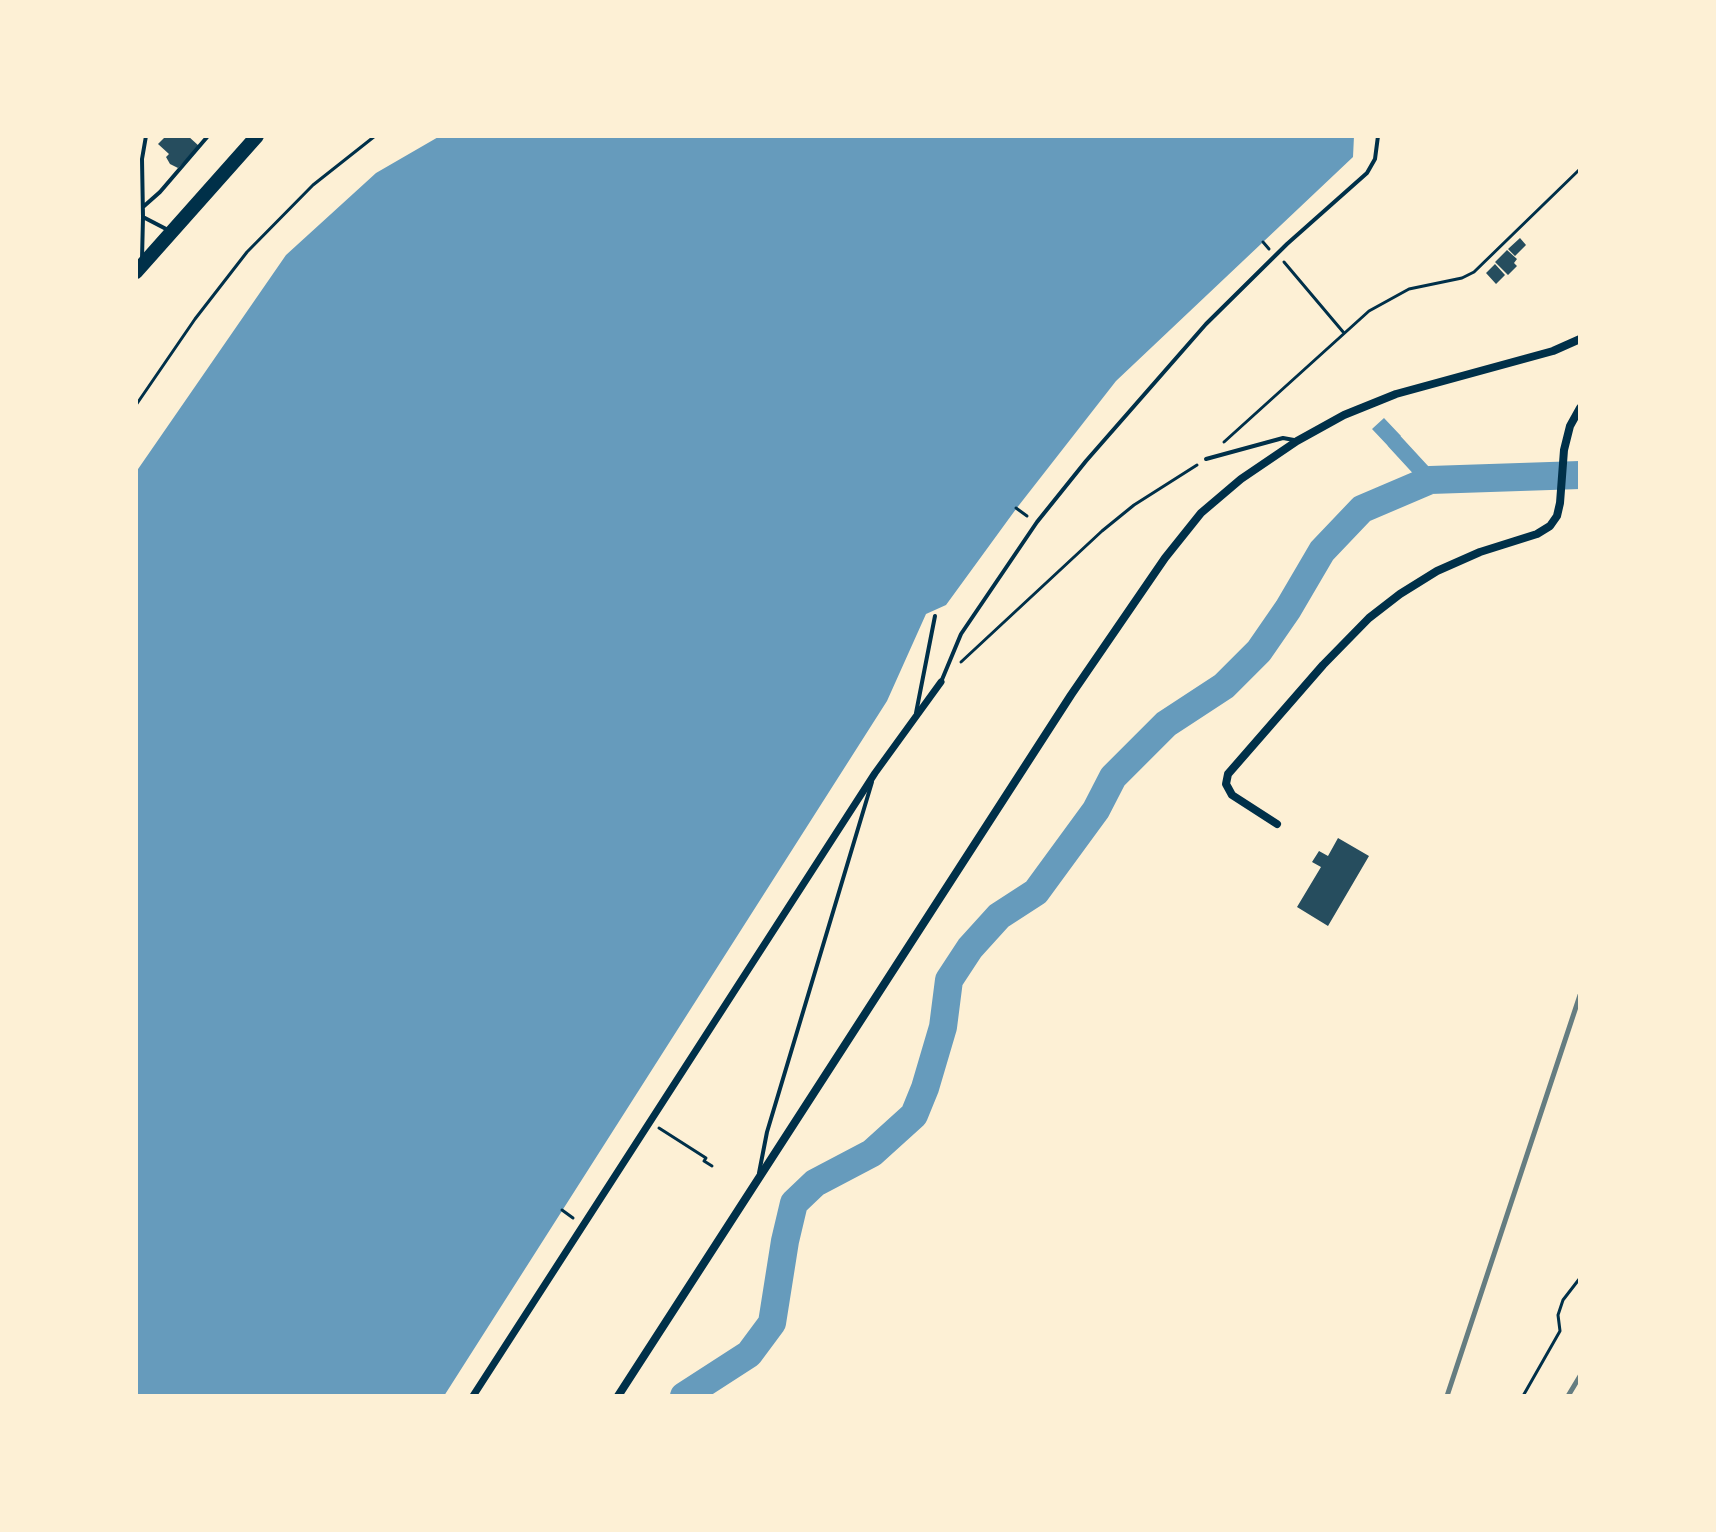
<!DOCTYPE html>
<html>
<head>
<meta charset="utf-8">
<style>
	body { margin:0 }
	#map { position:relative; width:1716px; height:1532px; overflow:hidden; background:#fdf0d5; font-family:Lato,sans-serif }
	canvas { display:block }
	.frame { position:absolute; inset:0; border:138px solid #fdf0d5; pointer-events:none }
</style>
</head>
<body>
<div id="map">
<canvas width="1716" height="1532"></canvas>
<div class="frame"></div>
</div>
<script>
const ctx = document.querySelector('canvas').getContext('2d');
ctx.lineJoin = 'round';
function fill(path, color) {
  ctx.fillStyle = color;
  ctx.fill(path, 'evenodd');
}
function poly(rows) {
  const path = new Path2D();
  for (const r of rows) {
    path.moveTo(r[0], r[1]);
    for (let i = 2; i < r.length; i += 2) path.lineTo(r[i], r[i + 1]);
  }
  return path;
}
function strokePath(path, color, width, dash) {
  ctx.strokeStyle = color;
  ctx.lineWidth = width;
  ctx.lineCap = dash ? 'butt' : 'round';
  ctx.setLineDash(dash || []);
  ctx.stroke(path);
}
fill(poly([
	[440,136,1354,136,1353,157,1116,381,1016,509,946,605,926,614,887,701,444,1396,136,1396,136,472,286,255,376,173],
	[1384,418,1401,436,1389,447,1372,429]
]), '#669bbc');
strokePath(poly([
	[1395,442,1430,480]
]), '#669bbc', 16);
strokePath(poly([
	[684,1396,749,1354,772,1323,785,1241,794,1203,815,1183,872,1153,914,1115,925,1088,943,1027,949,980,970,948,999,916,1036,892,1096,810,1113,777,1166,724,1224,686,1259,651,1288,609,1322,551,1362,509,1430,480,1580,475]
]), '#669bbc', 28);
fill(poly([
	[166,136,188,136,199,146,178,168,170,164,166,157,169,154,158,144],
	[1520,238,1526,245,1515,256,1508,249],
	[1507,250,1517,259,1514,263,1517,266,1508,275,1495,262],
	[1495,264,1505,275,1496,284,1486,273],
	[1338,838,1369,856,1328,926,1297,907,1321,867,1312,862,1319,851,1328,856]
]), '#264d5e');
strokePath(poly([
	[1263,242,1269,249],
	[1284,262,1344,333],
	[136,405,195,319,247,252,313,185,375,136],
	[1224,442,1369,311,1409,289,1462,278,1474,272,1580,169],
	[1016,508,1027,516],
	[961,662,1102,531,1134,505,1197,465],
	[659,1128,706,1158,704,1161,712,1166],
	[562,1210,573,1218],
	[1523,1396,1560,1331,1558,1315,1563,1300,1580,1278]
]), '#003049', 3);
strokePath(poly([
	[146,136,142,159,143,217,170,231],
	[143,207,160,192,208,136],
	[142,259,143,217],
	[1206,459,1283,438,1294,440],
	[941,682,961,634,1037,522,1086,461,1206,324,1287,244,1367,173,1375,159,1378,136],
	[916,713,935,616],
	[759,1173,767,1132,872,782]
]), '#003049', 4);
strokePath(poly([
	[473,1396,875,773,941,682]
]), '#003049', 7);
strokePath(poly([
	[1277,824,1232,795,1226,784,1228,774,1323,665,1369,618,1400,594,1437,571,1480,552,1537,534,1550,526,1557,516,1560,503,1564,450,1570,426,1580,408],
	[618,1396,1071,695,1165,558,1201,513,1241,479,1297,441,1344,415,1396,394,1553,351,1580,339]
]), '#003049', 8);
strokePath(poly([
	[136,272,257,136]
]), '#003049', 14);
strokePath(poly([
	[1447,1396,1580,995],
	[1568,1396,1580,1376]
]), '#657d81', 5);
</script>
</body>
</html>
